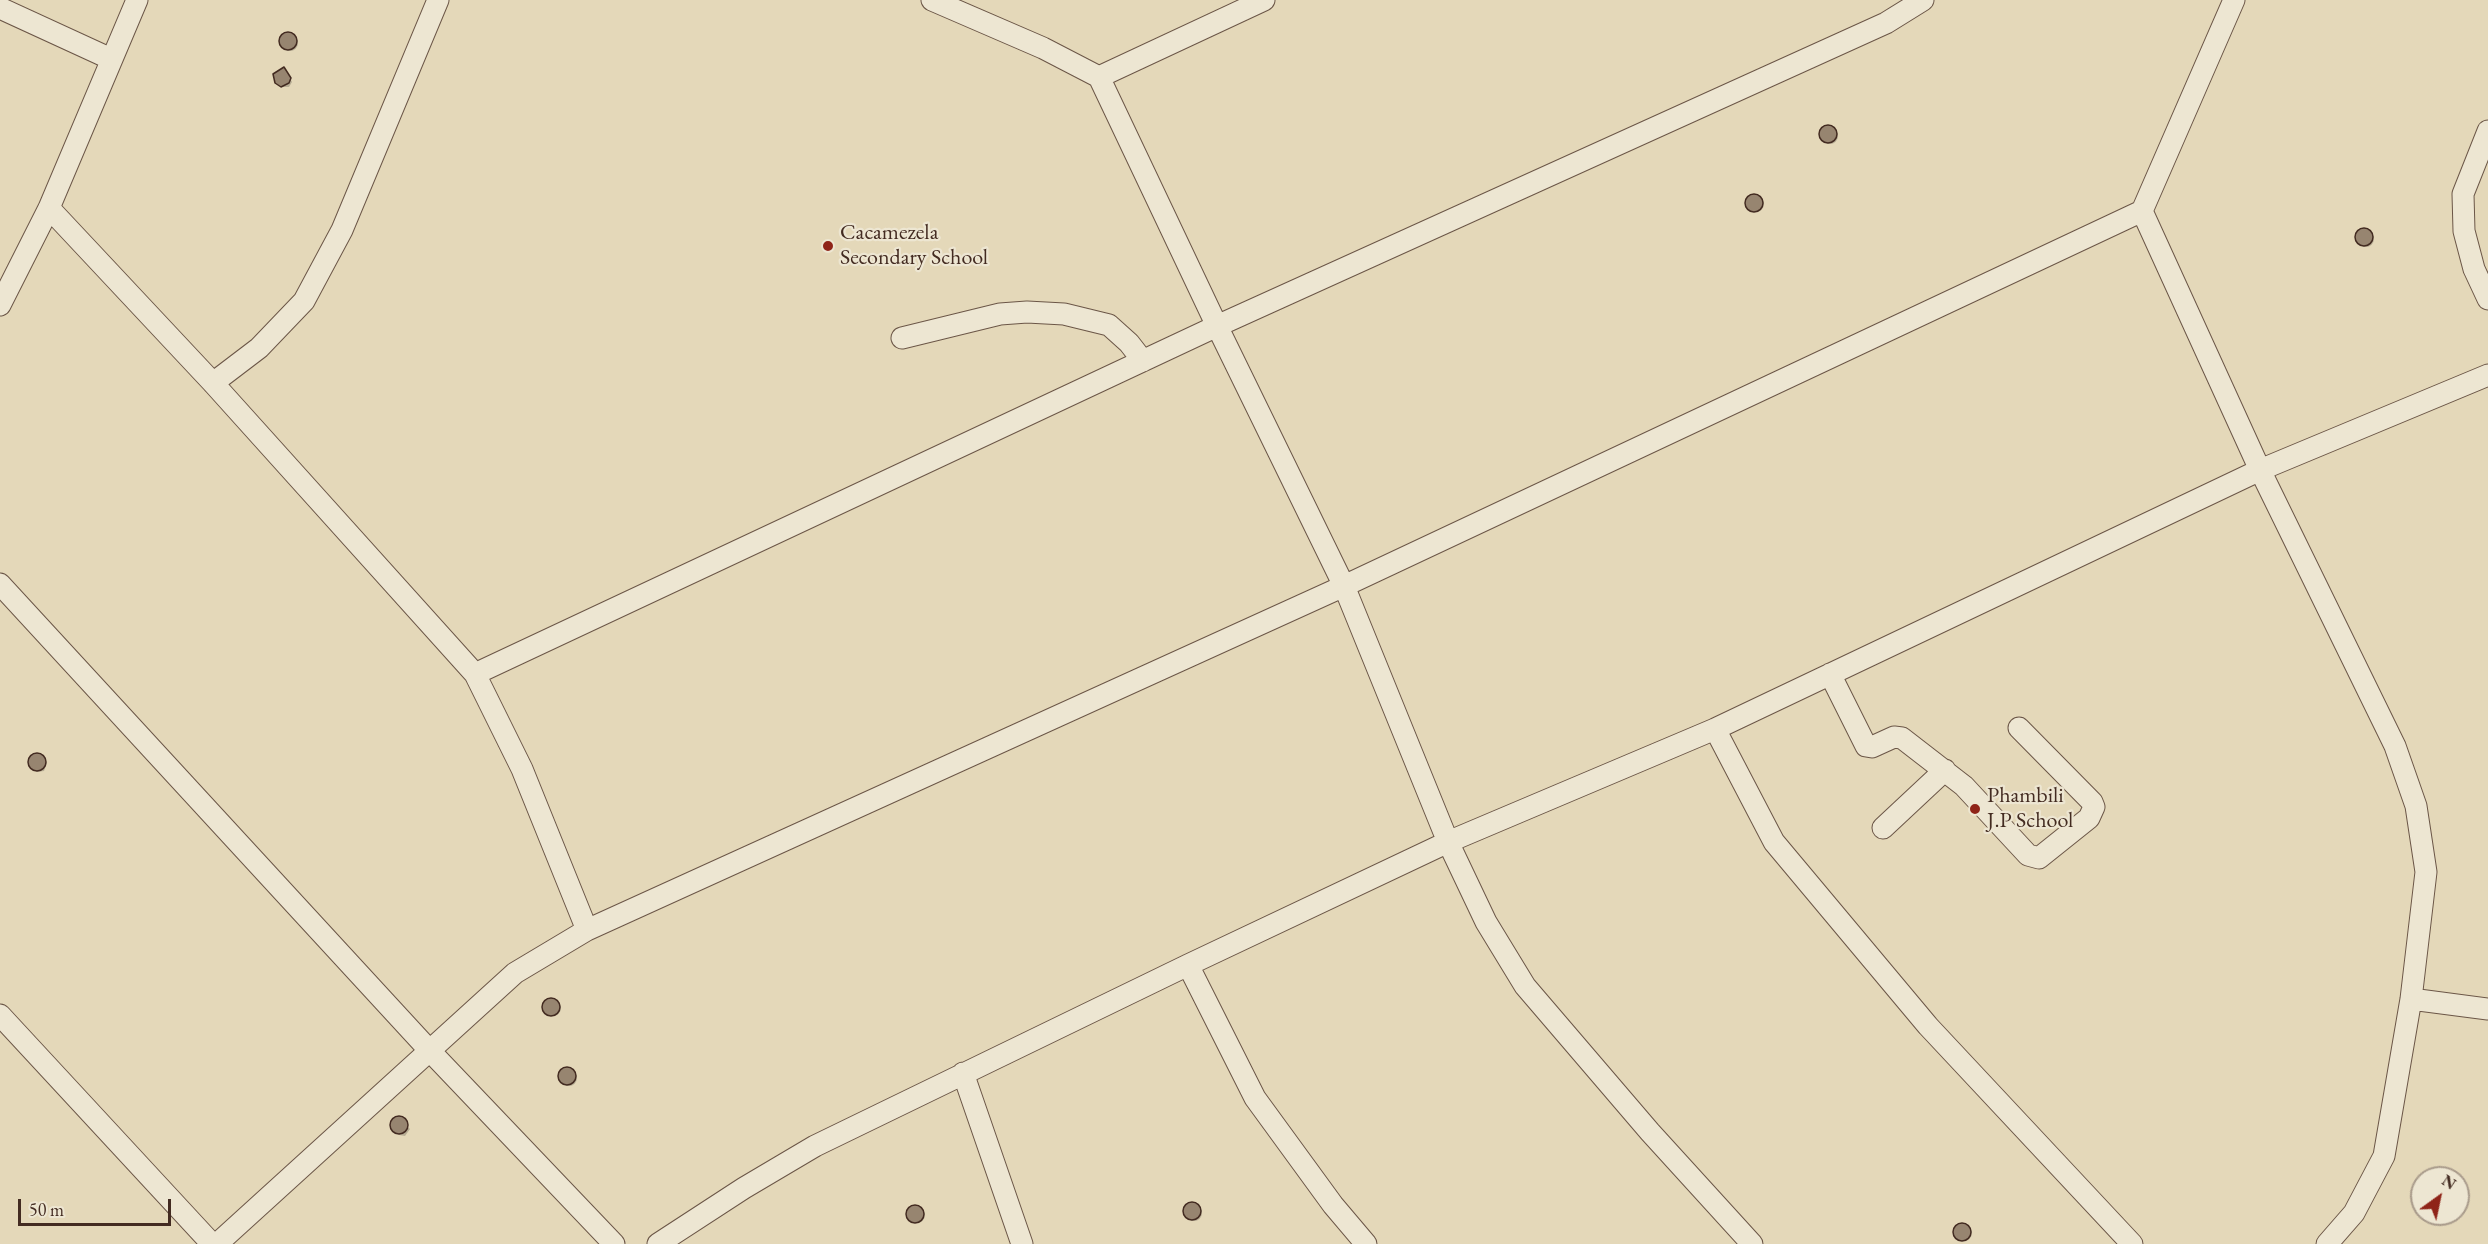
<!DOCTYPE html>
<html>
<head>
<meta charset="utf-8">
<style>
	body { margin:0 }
	#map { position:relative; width:2488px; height:1244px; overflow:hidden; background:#e4d8b9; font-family:"EB Garamond",serif }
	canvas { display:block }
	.north { position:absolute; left:2410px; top:1166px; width:60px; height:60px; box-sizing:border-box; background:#ede6d2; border:2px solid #a99b8b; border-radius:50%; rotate:33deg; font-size:16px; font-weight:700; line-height:24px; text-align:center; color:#432b21 }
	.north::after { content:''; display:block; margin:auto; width:21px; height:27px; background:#8f2418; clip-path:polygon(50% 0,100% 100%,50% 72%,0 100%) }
	.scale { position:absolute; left:18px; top:1199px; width:153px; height:27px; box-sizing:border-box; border:3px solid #432b21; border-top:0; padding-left:8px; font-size:18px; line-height:21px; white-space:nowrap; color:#432b21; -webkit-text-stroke:4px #ede6d2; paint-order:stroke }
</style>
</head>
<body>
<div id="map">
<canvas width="2488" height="1244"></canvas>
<div class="north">N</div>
<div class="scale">50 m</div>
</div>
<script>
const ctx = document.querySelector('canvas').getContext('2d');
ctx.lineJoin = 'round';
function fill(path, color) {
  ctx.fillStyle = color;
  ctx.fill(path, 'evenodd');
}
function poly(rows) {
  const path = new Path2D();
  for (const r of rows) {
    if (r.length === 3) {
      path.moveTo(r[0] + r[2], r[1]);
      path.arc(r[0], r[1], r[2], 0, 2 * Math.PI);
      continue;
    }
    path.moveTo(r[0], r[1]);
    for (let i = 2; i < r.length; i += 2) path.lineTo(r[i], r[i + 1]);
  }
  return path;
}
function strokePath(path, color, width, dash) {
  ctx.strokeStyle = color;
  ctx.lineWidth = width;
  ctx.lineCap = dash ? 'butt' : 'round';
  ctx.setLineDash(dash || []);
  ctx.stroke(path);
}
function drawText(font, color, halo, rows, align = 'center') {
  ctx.font = font + ' "EB Garamond",serif';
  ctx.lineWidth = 4.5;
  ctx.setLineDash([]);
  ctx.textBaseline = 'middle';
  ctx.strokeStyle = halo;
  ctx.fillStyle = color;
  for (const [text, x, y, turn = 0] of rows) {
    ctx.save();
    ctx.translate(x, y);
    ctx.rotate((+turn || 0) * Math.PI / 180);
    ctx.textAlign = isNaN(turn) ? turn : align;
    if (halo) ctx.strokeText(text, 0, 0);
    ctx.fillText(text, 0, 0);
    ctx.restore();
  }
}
fill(poly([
	[290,43,8],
	[286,71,292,82,289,87,282,87,279,85],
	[1830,136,8],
	[1756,204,8],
	[2366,239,8],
	[33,756,41,756,47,763,44,771,37,772,30,765],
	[553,1008,8],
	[569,1078,8],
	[398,1118,410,1129,405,1136,399,1135,391,1123],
	[1194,1213,8],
	[917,1215,8],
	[1964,1233,8]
]), '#0003');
const building = poly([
	[288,41,9],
	[284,67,291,78,289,83,281,87,275,83,273,74,284,67],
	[1828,134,9],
	[1754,203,9],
	[2364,237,9],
	[37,762,9],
	[551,1007,9],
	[567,1076,9],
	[399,1125,9],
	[1192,1211,9],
	[915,1214,9],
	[1962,1232,9]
]);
fill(building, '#978570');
strokePath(building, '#432b21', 1.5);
const minor = poly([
	[932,0,1043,48,1099,77,1217,326,1344,586,1448,842,1486,922,1525,986,1650,1132,1752,1244],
	[0,8,111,59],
	[1099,77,1264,0],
	[2488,131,2463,194,2464,231,2474,269,2488,299],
	[49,208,213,383,475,674,522,769,587,930],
	[2142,211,2260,470,2395,746,2416,806,2426,872,2411,999,2384,1156,2354,1213,2327,1244],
	[0,305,49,208,137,0],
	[902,338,1000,314,1027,312,1064,314,1109,325,1129,343,1143,361],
	[213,383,259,348,304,301,342,230,438,0],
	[0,584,430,1051,614,1244],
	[475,674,1217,326,1886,23,1923,0],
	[1830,674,1866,746,1872,747,1894,737,1902,738,1964,786,2028,855,2039,858,2089,818,2094,807,2092,802,2019,728],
	[1715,729,1774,842,1928,1026,2132,1244],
	[1883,828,1945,770],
	[1188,965,1255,1098,1333,1205,1366,1244],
	[2411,999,2488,1009],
	[0,1015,212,1244],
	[963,1073,1022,1244],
	[217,1244,515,973,587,930,1344,586,2142,211,2234,0],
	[658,1244,744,1188,815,1146,1188,965,1448,842,1715,729,2260,470,2488,375]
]);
strokePath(minor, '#6b5647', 23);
strokePath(minor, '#ede6d2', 21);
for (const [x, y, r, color] of [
	[828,246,6,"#8f2418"],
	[1975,809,6,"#8f2418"]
]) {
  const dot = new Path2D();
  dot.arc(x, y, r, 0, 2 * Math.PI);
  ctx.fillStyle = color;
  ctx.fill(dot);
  strokePath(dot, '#ede6d2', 2);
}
drawText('22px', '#432b21', '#ede6d2', [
	["Cacamezela",840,233],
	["Secondary School",840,258],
	["Phambili",1987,796],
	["J.P School",1987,821]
], 'left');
</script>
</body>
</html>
